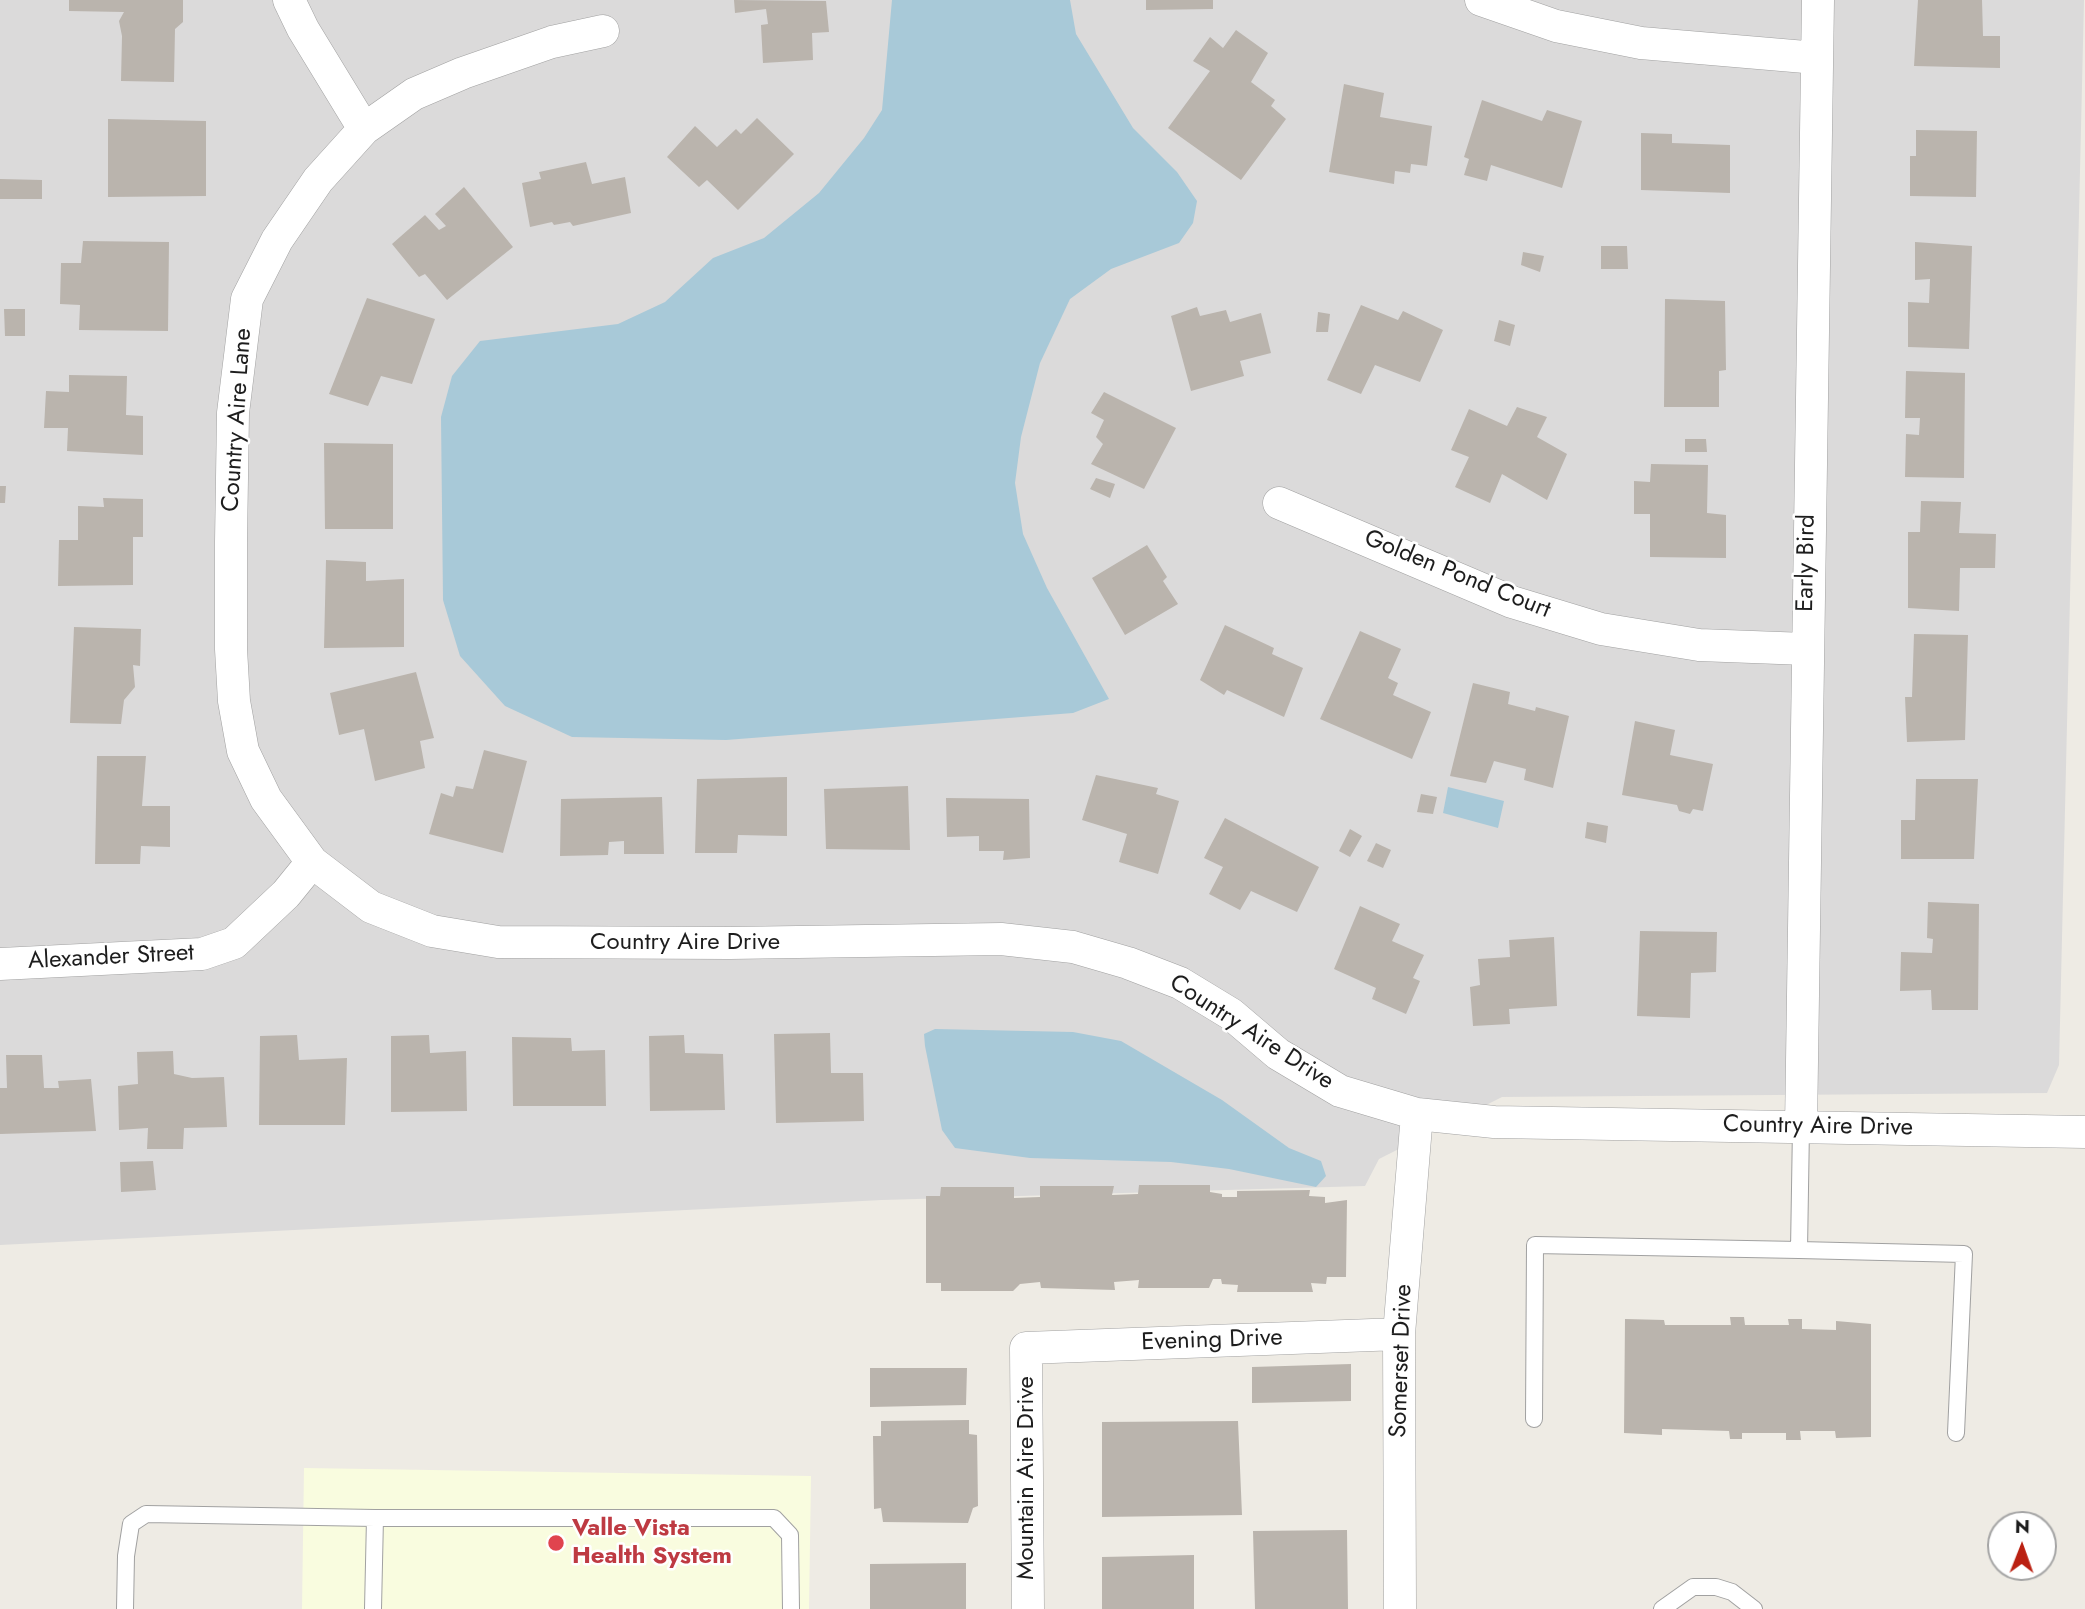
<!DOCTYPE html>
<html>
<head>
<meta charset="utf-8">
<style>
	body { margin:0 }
	#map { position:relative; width:2085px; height:1609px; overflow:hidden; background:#eeebe4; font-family:Jost,sans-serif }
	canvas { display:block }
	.north { position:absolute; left:1987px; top:1511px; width:70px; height:70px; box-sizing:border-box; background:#fff; border:2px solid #a5a5a5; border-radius:50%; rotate:1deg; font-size:19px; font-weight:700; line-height:28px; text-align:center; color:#1d1d1d }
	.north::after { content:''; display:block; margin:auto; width:24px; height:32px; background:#ba2011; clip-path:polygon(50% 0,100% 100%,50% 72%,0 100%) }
</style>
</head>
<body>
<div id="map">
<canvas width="2085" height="1609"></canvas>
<div class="north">N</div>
</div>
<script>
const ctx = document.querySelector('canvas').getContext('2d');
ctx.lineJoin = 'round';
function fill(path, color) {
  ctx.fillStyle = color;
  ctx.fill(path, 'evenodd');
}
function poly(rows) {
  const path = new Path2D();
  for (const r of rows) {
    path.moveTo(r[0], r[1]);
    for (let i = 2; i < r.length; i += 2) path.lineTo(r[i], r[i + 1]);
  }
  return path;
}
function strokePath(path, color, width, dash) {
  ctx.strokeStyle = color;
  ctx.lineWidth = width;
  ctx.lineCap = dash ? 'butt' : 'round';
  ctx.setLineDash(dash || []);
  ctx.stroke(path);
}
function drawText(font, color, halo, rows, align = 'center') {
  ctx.font = font + ' Jost,sans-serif';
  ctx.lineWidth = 5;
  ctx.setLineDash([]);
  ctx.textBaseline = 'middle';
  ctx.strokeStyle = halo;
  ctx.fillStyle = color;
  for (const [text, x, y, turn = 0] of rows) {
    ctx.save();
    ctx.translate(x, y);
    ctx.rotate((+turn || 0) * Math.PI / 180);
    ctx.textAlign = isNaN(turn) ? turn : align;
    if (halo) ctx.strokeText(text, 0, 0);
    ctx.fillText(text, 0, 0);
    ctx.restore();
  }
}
fill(poly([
	[0,0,2084,0,2059,1065,2047,1093,1502,1097,1379,1159,1365,1186,882,1200,0,1245]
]), '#dbdada');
fill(poly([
	[304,1468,811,1476,809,1609,302,1609]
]), '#f9fcdf');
fill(poly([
	[892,0,1070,0,1076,34,1133,128,1177,172,1197,201,1193,223,1179,243,1111,269,1070,299,1040,363,1021,437,1015,483,1023,534,1047,588,1109,699,1073,713,726,740,572,737,505,706,460,656,443,600,441,417,452,376,480,341,618,324,665,302,713,258,764,238,819,193,864,138,882,110],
	[1448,787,1504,801,1498,828,1443,813],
	[935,1029,1073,1032,1121,1041,1222,1100,1289,1148,1321,1161,1326,1176,1316,1187,1229,1169,1171,1162,1030,1158,955,1148,942,1130,925,1046,924,1034]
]), '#a8c9d8');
fill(poly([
	[69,0,183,0,183,22,175,29,174,82,121,81,122,36,119,21,124,12,69,11],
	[734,0,826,1,829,32,812,33,813,60,763,63,761,25,768,24,766,9,735,13],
	[1146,0,1213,0,1213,9,1146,10],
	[1918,0,1982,0,1983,36,2000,36,2000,68,1914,66],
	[1236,30,1268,53,1251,82,1275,100,1271,106,1286,119,1241,180,1168,128,1210,71,1193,61,1210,37,1223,48],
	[1344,84,1384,93,1380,117,1432,126,1427,166,1411,164,1410,173,1395,171,1394,184,1329,172],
	[1482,100,1542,121,1547,110,1582,121,1562,188,1491,165,1487,181,1464,175,1469,159,1464,157],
	[757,118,794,154,738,210,707,180,699,187,667,157,695,126,717,147,736,129,741,134],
	[108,119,206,121,206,196,108,197],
	[1916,130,1977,131,1976,197,1910,196,1910,156,1916,156],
	[1641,133,1672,134,1672,143,1730,145,1730,193,1641,190],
	[586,162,592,184,625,177,631,213,573,226,570,222,554,225,552,222,530,227,522,183,541,179,539,172],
	[0,179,42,180,42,199,0,199],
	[464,187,513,247,447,300,425,274,419,277,392,244,425,215,439,230,446,226,435,214],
	[83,241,169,242,168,331,79,330,80,305,60,304,61,263,81,263],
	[1915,242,1972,246,1969,349,1908,347,1908,302,1929,303,1930,279,1915,280],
	[1601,246,1627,246,1628,269,1601,269],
	[1523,252,1544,256,1540,272,1521,265],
	[367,298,435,319,412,384,381,376,368,406,329,394],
	[1665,299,1725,301,1726,370,1719,371,1719,407,1664,407],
	[1361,305,1398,320,1403,311,1443,330,1420,382,1375,365,1361,394,1327,380],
	[1197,307,1200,316,1226,310,1230,322,1261,313,1271,353,1240,361,1244,376,1191,391,1171,316],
	[4,309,25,309,25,336,5,336],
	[1318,312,1330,314,1328,332,1316,332],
	[1499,320,1515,325,1510,346,1494,341],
	[1906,371,1965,373,1964,478,1905,477,1906,434,1919,435,1920,418,1905,418],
	[69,375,127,376,126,415,143,416,143,455,67,451,68,428,44,428,46,391,69,392],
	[1104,392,1176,428,1144,489,1091,464,1103,444,1096,437,1104,420,1091,413],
	[1517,407,1547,417,1537,437,1567,454,1547,500,1502,474,1490,503,1455,487,1469,457,1451,450,1469,409,1507,426],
	[1685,439,1706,439,1707,452,1685,452],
	[324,443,393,444,393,529,325,529],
	[1651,464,1708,465,1707,513,1726,515,1726,558,1650,557,1650,514,1634,514,1634,481,1650,482],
	[1096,478,1115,484,1110,498,1090,489],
	[0,486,6,486,5,503,0,503],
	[103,498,143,499,143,537,133,537,133,585,58,586,59,540,78,540,78,506,104,507],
	[1921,501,1961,502,1959,533,1996,534,1995,568,1960,568,1959,611,1908,608,1908,532,1920,532],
	[1147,545,1167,577,1163,581,1178,604,1125,635,1092,578],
	[326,560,366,562,366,581,404,579,404,647,324,648],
	[1225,625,1274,648,1272,654,1303,668,1284,717,1227,690,1224,695,1200,680],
	[74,627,141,629,140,666,133,665,135,687,124,700,121,724,70,723],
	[1360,631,1401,649,1388,678,1398,683,1393,695,1431,712,1412,759,1320,719],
	[1914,634,1968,635,1965,740,1907,742,1905,697,1912,697],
	[416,672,434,738,420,741,425,768,375,781,364,729,339,735,330,693],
	[1473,683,1510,692,1508,704,1535,711,1536,707,1569,716,1553,788,1524,780,1526,769,1494,761,1486,783,1450,776],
	[1635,721,1675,730,1670,755,1713,764,1703,811,1693,809,1690,814,1679,811,1677,805,1622,795],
	[484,750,527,761,503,853,429,834,441,793,453,797,456,786,473,789],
	[97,756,146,756,142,806,170,806,170,847,141,846,140,864,95,864],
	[1096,775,1158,788,1156,794,1179,801,1158,874,1119,862,1127,834,1082,820],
	[787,777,787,836,738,835,737,853,695,853,697,779],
	[1916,779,1978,779,1974,859,1901,859,1901,820,1915,820],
	[908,786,910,850,826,849,824,789],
	[1421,794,1437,797,1433,814,1417,812],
	[662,797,664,854,624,854,624,841,609,842,608,855,560,856,561,799],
	[946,798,1029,799,1030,858,1003,860,1004,851,979,851,979,836,947,837],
	[1225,818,1319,867,1297,912,1251,891,1240,910,1209,894,1223,867,1204,858],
	[1587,822,1608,826,1606,843,1585,838],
	[1350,829,1362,836,1350,857,1339,851],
	[1376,843,1391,850,1383,868,1367,861],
	[1928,902,1979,904,1978,1010,1932,1010,1931,990,1900,991,1901,952,1932,953,1933,939,1927,938],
	[1360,906,1400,924,1392,941,1424,955,1413,978,1420,981,1406,1014,1372,999,1376,988,1334,969],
	[1640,931,1717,932,1716,972,1691,973,1690,1018,1637,1016],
	[1554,937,1557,1006,1509,1009,1510,1024,1473,1026,1470,987,1480,985,1478,959,1510,957,1509,940],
	[830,1033,831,1073,863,1073,864,1121,776,1123,774,1034],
	[297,1035,299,1060,347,1058,345,1125,259,1125,260,1036],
	[429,1035,430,1053,466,1051,467,1111,391,1112,391,1036],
	[684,1035,685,1053,723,1054,725,1110,650,1111,649,1036],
	[512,1037,571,1038,572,1051,605,1050,606,1106,513,1106],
	[173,1051,174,1074,192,1078,224,1077,227,1127,184,1128,183,1149,147,1149,148,1128,119,1130,118,1086,138,1084,137,1052],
	[6,1055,42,1055,44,1088,59,1088,58,1081,91,1079,96,1131,0,1134,0,1088,7,1088],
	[153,1161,156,1190,121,1192,120,1162],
	[1139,1185,1210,1185,1210,1192,1222,1194,1222,1197,1237,1197,1237,1191,1310,1190,1309,1196,1325,1197,1325,1203,1347,1200,1346,1277,1327,1277,1326,1284,1311,1283,1313,1292,1237,1292,1238,1285,1222,1284,1221,1279,1213,1279,1209,1288,1138,1288,1139,1280,1114,1282,1115,1290,1041,1288,1040,1282,1020,1284,1013,1291,941,1291,941,1283,926,1283,926,1196,940,1196,941,1187,1014,1187,1014,1198,1040,1197,1040,1186,1114,1186,1112,1195,1138,1194],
	[1730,1317,1744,1317,1745,1325,1789,1325,1788,1319,1802,1319,1802,1329,1836,1330,1836,1321,1871,1324,1871,1437,1836,1438,1835,1431,1800,1431,1801,1440,1786,1440,1786,1433,1742,1433,1742,1439,1730,1439,1729,1431,1662,1429,1662,1435,1624,1433,1625,1319,1664,1320,1665,1325,1731,1325],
	[1351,1364,1351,1401,1252,1403,1252,1367],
	[870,1368,967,1368,966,1405,870,1407],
	[969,1420,969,1434,977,1435,978,1506,973,1508,968,1523,883,1522,881,1508,874,1509,873,1436,881,1436,881,1421],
	[1238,1421,1242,1515,1102,1517,1102,1422],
	[1347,1530,1348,1609,1255,1609,1253,1531],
	[1194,1555,1194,1609,1102,1609,1102,1557],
	[966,1563,966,1609,870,1609,870,1564]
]), '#bab4ad');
const lane = poly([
	[1801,1127,1799,1250,1964,1254,1956,1433],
	[1534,1419,1535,1245,1799,1250],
	[125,1609,126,1556,131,1524,146,1514,375,1518],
	[373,1609,375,1518,774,1518,790,1535,791,1609],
	[1662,1609,1693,1587,1716,1587,1732,1592,1754,1609]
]);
const street = poly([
	[289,0,303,29,364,129],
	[1481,0,1556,26,1641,43,1817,58],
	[603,31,552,42,463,73,414,94,364,129,318,180,277,240,247,299,233,413,231,542,231,649,234,701,243,751,266,799,312,862,371,907,432,931,498,942,730,943,1001,939,1073,947,1128,963,1180,983,1231,1014,1278,1054,1340,1091,1417,1114,1494,1122,2085,1132],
	[1279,503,1512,602,1601,629,1699,645,1806,649],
	[0,964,202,954,234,943,286,894,312,862],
	[1801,1127,1818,0],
	[1028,1609,1026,1348,1399,1334],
	[1400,1609,1399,1334,1417,1114]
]);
strokePath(lane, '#a1a1a1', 18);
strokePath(street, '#a1a1a1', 33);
strokePath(lane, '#fff', 16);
strokePath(street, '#fff', 32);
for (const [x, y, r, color] of [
	[556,1543,9,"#e0444e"]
]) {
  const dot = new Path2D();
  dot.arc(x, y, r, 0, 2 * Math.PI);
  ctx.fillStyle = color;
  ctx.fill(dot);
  strokePath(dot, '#fff', 2.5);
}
drawText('24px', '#1d1d1d', '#fff', [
	["Country Aire Lane",238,420,-86],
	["Early Bird",1807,563,-89],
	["Golden Pond Court",1457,575,22],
	["Country Aire Drive",685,943],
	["Alexander Street",111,958,-3],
	["Country Aire Drive",1251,1033,33],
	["Country Aire Drive",1818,1127,1],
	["Evening Drive",1212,1341,-2],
	["Somerset Drive",1402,1361,-88],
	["Mountain Aire Drive",1027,1478,-90]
]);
drawText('bold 24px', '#be3a42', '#fff', [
	["Valle Vista",572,1529],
	["Health System",572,1557]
], 'left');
</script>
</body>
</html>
